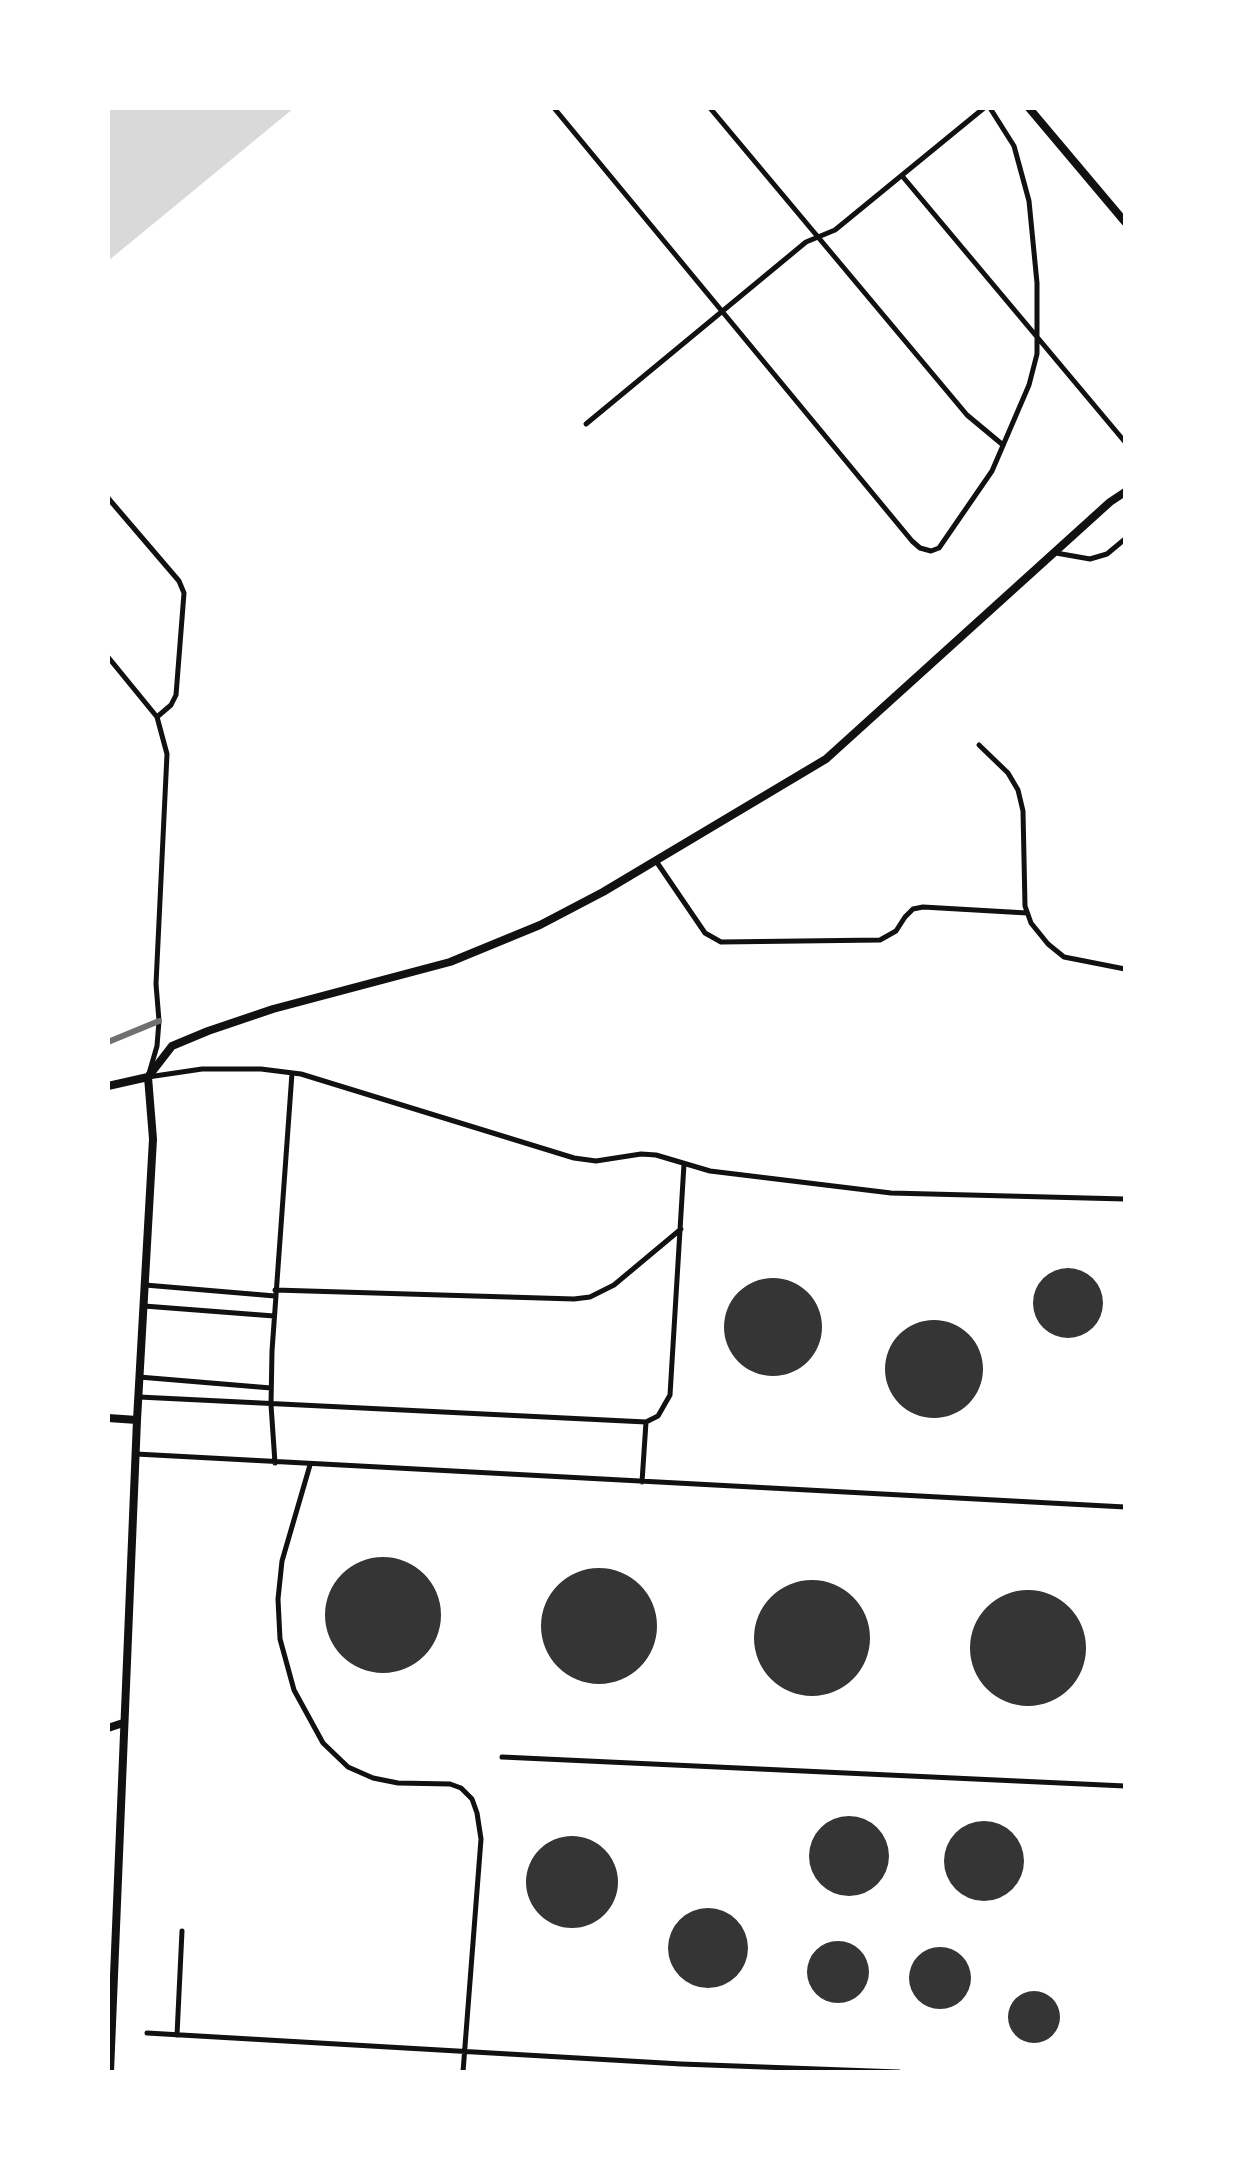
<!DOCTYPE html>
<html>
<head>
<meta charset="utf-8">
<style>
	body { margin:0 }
	#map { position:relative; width:1233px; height:2180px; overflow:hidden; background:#fff; font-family:"Source Sans 3",sans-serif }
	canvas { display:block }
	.frame { position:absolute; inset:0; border:110px solid #fff; pointer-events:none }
</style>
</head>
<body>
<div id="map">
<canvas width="1233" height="2180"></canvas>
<div class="frame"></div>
</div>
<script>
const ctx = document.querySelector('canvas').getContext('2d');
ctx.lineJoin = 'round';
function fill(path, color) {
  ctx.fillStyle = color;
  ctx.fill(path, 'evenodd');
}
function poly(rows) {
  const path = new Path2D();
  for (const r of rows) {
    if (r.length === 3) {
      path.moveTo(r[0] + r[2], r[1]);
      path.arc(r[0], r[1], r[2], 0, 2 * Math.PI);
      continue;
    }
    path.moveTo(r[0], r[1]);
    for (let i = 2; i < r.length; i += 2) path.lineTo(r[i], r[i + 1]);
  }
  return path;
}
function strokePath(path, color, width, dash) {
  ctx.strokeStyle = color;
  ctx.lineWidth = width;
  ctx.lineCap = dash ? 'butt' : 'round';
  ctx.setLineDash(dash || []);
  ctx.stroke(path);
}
fill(poly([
	[108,108,294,108,108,261]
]), '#d9d9d9');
fill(poly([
	[1068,1303,35],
	[773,1327,49],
	[934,1369,49],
	[383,1615,58],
	[599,1626,58],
	[812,1638,58],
	[1028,1648,58],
	[849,1856,40],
	[984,1861,40],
	[572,1882,46],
	[708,1948,40],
	[838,1972,31],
	[940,1978,31],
	[1034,2017,26]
]), '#353535');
strokePath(poly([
	[554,108,912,541,920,548,931,551,939,548,992,471,1029,385,1037,354,1037,283,1029,201,1014,146,990,108],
	[710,108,967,415,1003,445],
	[903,177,1125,442],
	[586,424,806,242,835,230,984,108],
	[108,498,179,581,184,593,176,695,171,705,157,717],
	[1056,553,1090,559,1107,554,1125,539],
	[108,657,157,717,167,754,156,984,159,1021,157,1046,148,1077,202,1069,261,1069,301,1074,574,1158,596,1161,641,1154,656,1155,710,1171,891,1193,1125,1199],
	[979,745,1008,773,1018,790,1023,811,1025,906,1031,923,1048,944,1064,957,1125,969],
	[656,861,705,933,721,942,880,940,896,931,905,917,913,909,923,907,1027,913],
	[145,1285,275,1296],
	[275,1290,574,1299,590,1297,614,1285,681,1229],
	[144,1306,274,1316],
	[139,1377,271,1388],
	[139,1397,646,1422,658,1416,670,1395,684,1164],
	[136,1454,1125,1507],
	[275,1463,271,1405,272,1351,292,1073],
	[310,1465,282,1561,278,1599,280,1639,294,1690,323,1743,348,1767,373,1778,398,1783,450,1784,461,1788,472,1799,477,1813,481,1839,463,2072],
	[642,1482,646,1422],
	[502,1757,1125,1786],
	[147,2033,681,2064,899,2072],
	[177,2035,182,1931]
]), '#111', 5);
strokePath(poly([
	[1029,108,1125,222],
	[108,1086,148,1077,172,1046,208,1031,273,1009,450,962,540,925,603,892,826,759,1110,502,1125,492],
	[108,1418,137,1420],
	[108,1728,123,1723],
	[110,2072,137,1420,153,1139,148,1077]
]), '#111', 8);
strokePath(poly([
	[108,1042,159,1021]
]), '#707070', 6);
</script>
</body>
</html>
